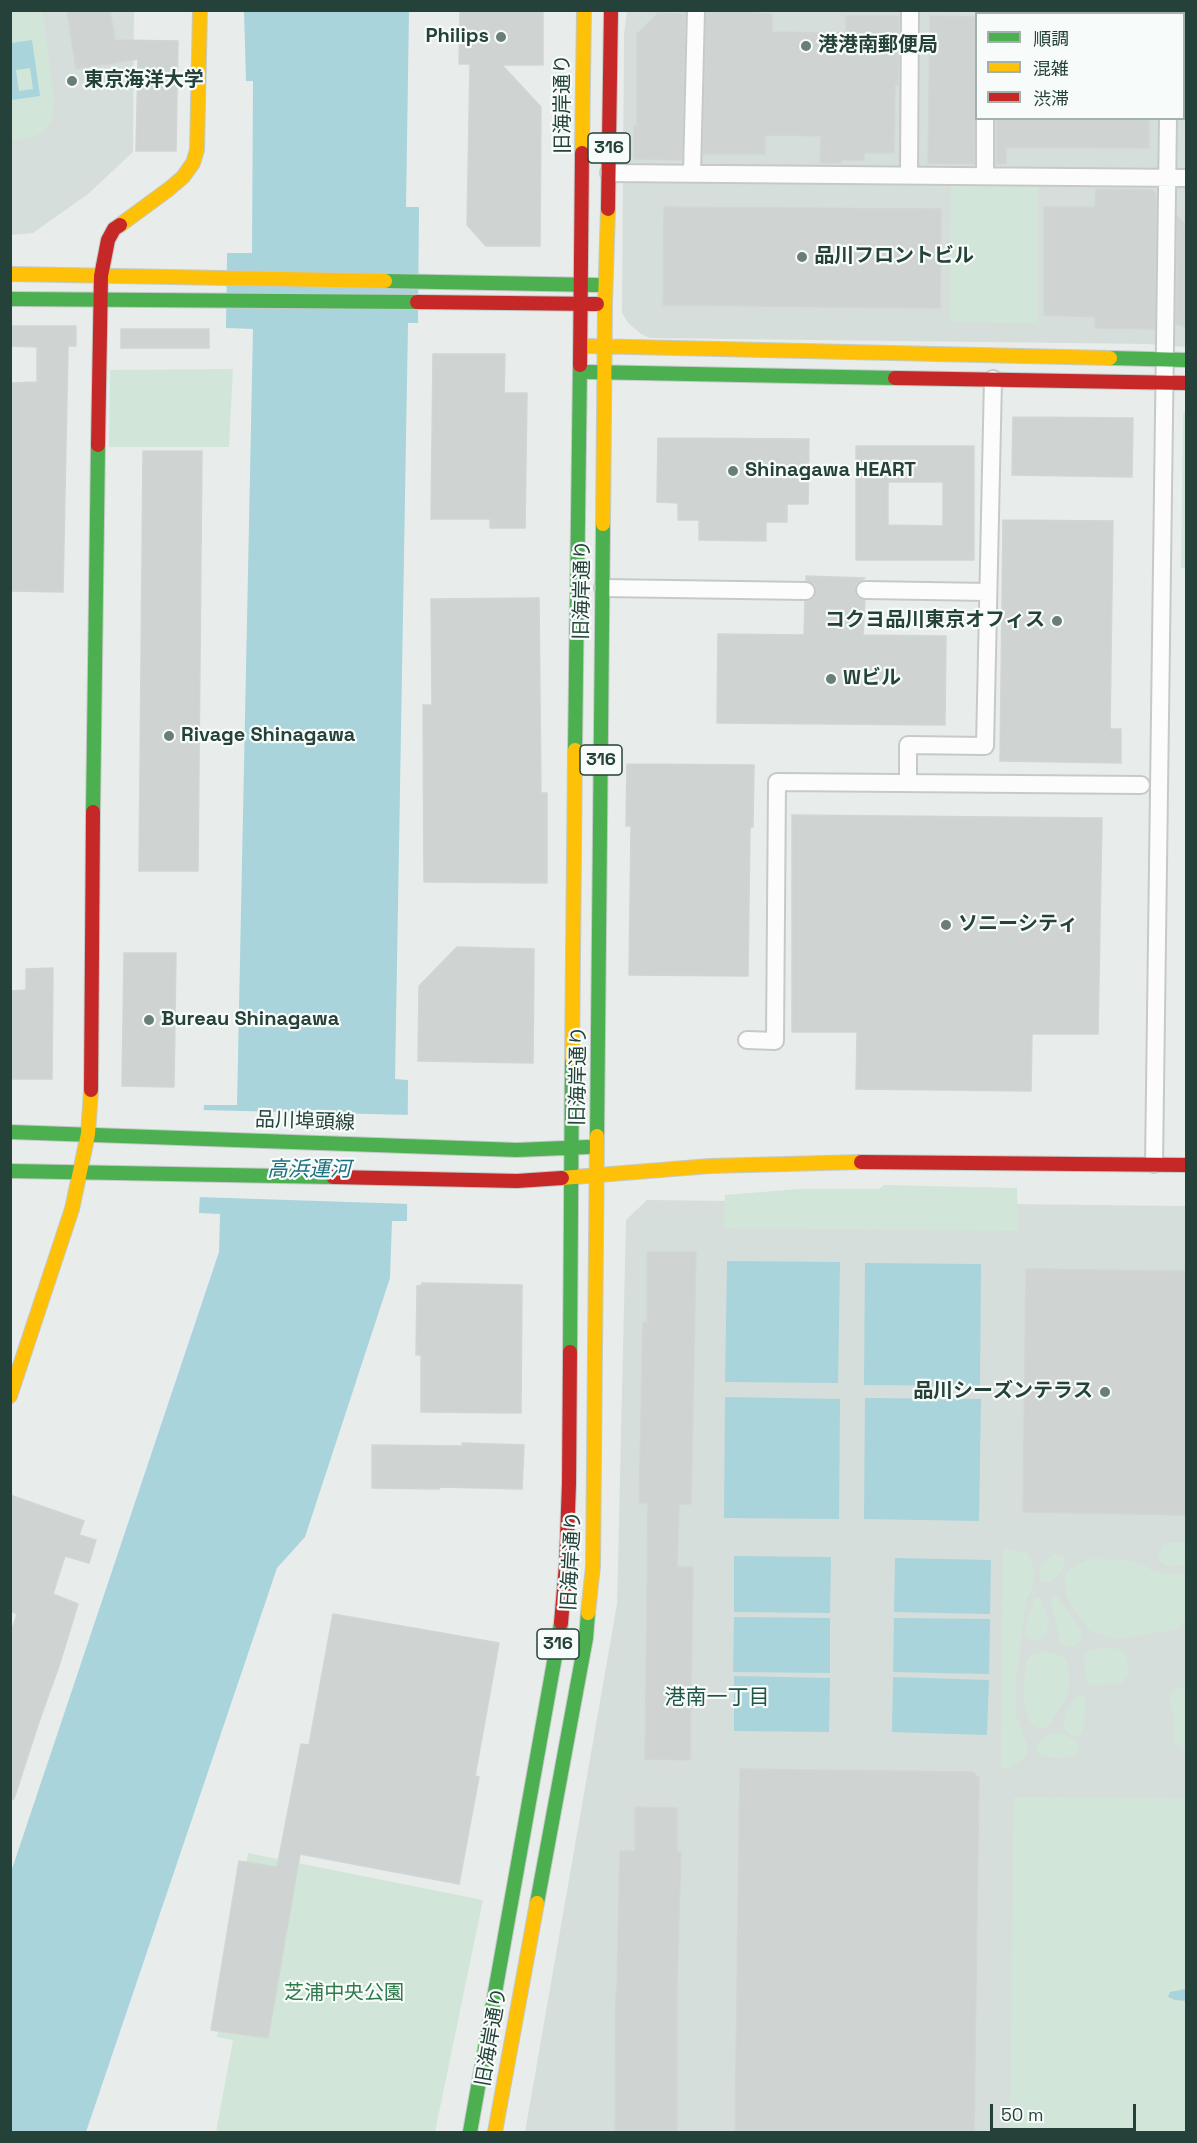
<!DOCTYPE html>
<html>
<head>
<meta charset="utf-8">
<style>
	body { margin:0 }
	#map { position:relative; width:1197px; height:2143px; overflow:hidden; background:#e8edeb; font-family:"Space Grotesk","Noto Sans JP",sans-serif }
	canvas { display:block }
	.frame { position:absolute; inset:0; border:12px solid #24423a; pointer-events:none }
	.legend { position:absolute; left:975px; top:12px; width:210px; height:108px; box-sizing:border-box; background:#f7fbf9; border:2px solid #a3b1ad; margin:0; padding:8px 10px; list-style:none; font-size:18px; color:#24423a }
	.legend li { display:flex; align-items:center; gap:12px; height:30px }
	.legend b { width:30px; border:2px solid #a3b1ad }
	.scale { position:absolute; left:990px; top:2104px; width:146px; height:27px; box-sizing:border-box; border:3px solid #24423a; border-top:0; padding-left:8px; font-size:18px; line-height:21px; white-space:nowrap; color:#24423a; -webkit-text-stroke:4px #f7fbf9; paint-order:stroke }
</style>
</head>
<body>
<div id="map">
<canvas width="1197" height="2143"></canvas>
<div class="frame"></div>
<ul class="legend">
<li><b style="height:8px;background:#4caf50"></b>順調</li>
<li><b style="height:8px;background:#ffc107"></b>混雑</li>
<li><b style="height:8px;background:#c62828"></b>渋滞</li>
</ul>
<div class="scale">50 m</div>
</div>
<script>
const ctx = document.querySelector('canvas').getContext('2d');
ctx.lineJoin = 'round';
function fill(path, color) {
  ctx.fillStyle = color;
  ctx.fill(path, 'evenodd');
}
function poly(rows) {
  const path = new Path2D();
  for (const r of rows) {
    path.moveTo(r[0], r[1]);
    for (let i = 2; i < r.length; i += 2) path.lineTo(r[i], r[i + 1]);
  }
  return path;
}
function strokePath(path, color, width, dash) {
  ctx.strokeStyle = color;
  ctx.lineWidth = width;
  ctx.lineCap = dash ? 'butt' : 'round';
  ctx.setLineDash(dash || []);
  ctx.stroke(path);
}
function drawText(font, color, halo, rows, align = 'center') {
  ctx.font = font + ' "Space Grotesk","Noto Sans JP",sans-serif';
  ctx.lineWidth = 4.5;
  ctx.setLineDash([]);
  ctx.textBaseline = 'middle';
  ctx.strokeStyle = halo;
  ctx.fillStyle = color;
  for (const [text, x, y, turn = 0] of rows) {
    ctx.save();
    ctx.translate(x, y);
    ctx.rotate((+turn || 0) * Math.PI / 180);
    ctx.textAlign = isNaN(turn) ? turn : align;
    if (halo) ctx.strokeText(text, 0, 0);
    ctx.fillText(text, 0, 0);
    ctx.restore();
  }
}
fill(poly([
	[11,11,134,11,133,152,88,194,33,233,11,235],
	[627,11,1186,11,1186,347,1147,344,650,338,641,334,628,323,622,313,624,34],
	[976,14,1184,14,1184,118,976,118],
	[647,1200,1186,1206,1186,2132,525,2132,617,1604,626,1220]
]), '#d6dedb');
fill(poly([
	[10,11,38,11,41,12,44,21,54,101,52,119,46,128,36,136,11,141],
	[951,186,1038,187,1038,323,950,322],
	[233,369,229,447,109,447,110,370],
	[1186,410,1186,568,1181,568,1183,413],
	[884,1185,1017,1188,1018,1231,724,1228,725,1195,798,1189,879,1189],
	[1165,1543,1186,1543,1186,1565,1168,1566,1159,1561,1159,1555],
	[1003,1549,1027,1553,1034,1567,1032,1590,1026,1600,1016,1680,1016,1714,1027,1746,1026,1756,1010,1768,1001,1768],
	[1053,1554,1064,1557,1065,1560,1062,1571,1051,1582,1041,1582,1039,1572,1041,1565],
	[1090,1559,1123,1560,1146,1566,1150,1570,1162,1574,1186,1575,1186,1619,1180,1627,1167,1631,1114,1639,1089,1630,1073,1608,1066,1594,1065,1584,1066,1573,1076,1565],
	[1052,1596,1057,1596,1080,1629,1082,1636,1079,1642,1072,1647,1065,1646,1061,1643,1050,1598],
	[1035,1598,1040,1598,1049,1619,1046,1635,1036,1641,1028,1638,1026,1631,1027,1623],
	[1104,1648,1119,1649,1125,1653,1129,1669,1127,1677,1121,1683,1091,1685,1086,1681,1084,1657,1088,1651],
	[1044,1651,1062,1656,1067,1662,1070,1681,1066,1698,1050,1724,1044,1728,1035,1727,1030,1722,1025,1705,1023,1688,1027,1661,1031,1655],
	[1184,1688,1186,1690,1186,1750,1176,1745,1174,1738,1174,1717,1169,1699,1170,1694,1175,1689],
	[1082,1694,1086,1700,1083,1728,1080,1735,1073,1736,1068,1733,1063,1724,1069,1708,1078,1695],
	[1052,1734,1064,1734,1076,1741,1079,1745,1078,1755,1058,1758,1039,1755,1036,1746,1041,1740],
	[1014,1797,1186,1799,1186,2132,1010,2132],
	[248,1853,483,1900,435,2132,216,2132,233,2040,217,2037]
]), '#d1e6d8');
fill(poly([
	[244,11,409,11,406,207,419,207,418,323,408,323,395,1079,408,1080,407,1221,392,1221,390,1278,305,1537,277,1568,86,2132,11,2132,11,1872,219,1252,220,1214,199,1213,204,1105,237,1105,253,329,226,328,227,253,252,253,253,81,246,81],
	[32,40,40,96,11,100,11,43],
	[30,68,33,89,19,91,16,70],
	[727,1261,840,1262,838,1383,725,1382],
	[865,1263,981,1264,980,1386,864,1385],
	[725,1397,840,1399,839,1519,724,1518],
	[865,1398,981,1399,979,1521,864,1519],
	[734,1556,831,1557,830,1613,734,1612],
	[895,1558,991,1560,990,1614,894,1612],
	[734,1617,830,1618,830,1673,733,1672],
	[894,1618,990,1619,989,1674,893,1672],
	[734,1676,830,1678,829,1732,734,1731],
	[893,1677,989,1680,987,1735,892,1732],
	[1186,1989,1186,2001,1175,2000,1168,1997,1170,1992]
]), '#a9d4db');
fill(poly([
	[201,1110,411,1115,410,1204,197,1197]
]), '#e8edeb');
const building = poly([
	[67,10,110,10,115,40,178,41,176,151,136,151,138,59,76,69,67,10],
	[460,10,543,10,543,65,502,65,541,107,540,246,486,246,467,225,470,64,459,64,460,10],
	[738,12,772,14,772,32,846,33,846,16,899,16,898,85,895,85,894,153,864,153,864,160,841,160,841,163,820,163,821,136,765,135,765,154,703,154,706,13,738,12],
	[658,13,685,14,682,160,634,159,634,126,637,127,637,34,658,13],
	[930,16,975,17,976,20,975,164,928,163,930,16],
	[996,118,1149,118,1149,148,1006,147,1006,164,996,164,996,118],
	[1096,189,1152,190,1156,195,1155,329,1095,328,1095,317,1044,315,1044,207,1095,207,1096,189],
	[664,207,941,209,940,308,663,305,664,207],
	[1177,216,1186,225,1186,327,1176,324,1177,216],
	[10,326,76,326,76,346,68,346,63,592,10,591,10,383,37,382,37,347,10,346,10,326],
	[121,329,209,329,209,348,121,348,121,329],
	[433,354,505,354,504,393,527,393,525,528,490,528,490,519,431,519,433,354],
	[1013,417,1133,418,1132,477,1012,475,1013,417],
	[658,438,809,439,808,504,787,504,787,522,766,522,766,541,699,540,699,520,678,520,678,503,657,502,658,438],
	[856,446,974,446,974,560,856,560,856,446],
	[888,482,943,482,943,526,888,525,888,482],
	[143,451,202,451,198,871,139,871,143,451],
	[1003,520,1113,521,1110,729,1121,729,1121,763,1000,761,1003,520],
	[806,576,865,578,856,584,855,589,856,596,865,600,863,635,946,636,945,725,717,723,718,634,804,635,805,601,812,600,816,592,815,585,806,580,806,576],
	[539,598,541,793,547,793,547,883,424,882,423,705,432,705,431,599,539,598],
	[627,764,754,765,753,827,750,827,748,976,629,975,631,826,626,826,627,764],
	[792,815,1102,818,1098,1034,1032,1034,1031,1091,856,1089,857,1032,792,1032,792,815],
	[457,947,534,949,533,1063,418,1061,419,986,457,947],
	[124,953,176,953,174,1087,122,1086,124,953],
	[53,968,52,1079,10,1079,10,991,26,990,26,969,53,968],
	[647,1252,696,1252,691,1504,679,1504,677,1567,693,1567,690,1760,645,1759,648,1503,639,1503,643,1322,647,1322,647,1252],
	[1026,1269,1186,1271,1186,1515,1023,1512,1026,1269],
	[422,1283,522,1285,521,1413,421,1412,421,1355,416,1355,417,1286,422,1285,422,1283],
	[462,1443,524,1445,522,1489,439,1487,439,1489,372,1488,372,1445,462,1446,462,1443],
	[10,1495,84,1521,79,1535,96,1540,89,1563,65,1556,53,1594,78,1604,59,1666,39,1722,14,1799,10,1799,10,1636,17,1614,10,1611,10,1495],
	[333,1614,499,1643,475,1776,479,1777,459,1884,300,1854,268,2038,211,2030,239,1861,277,1867,301,1744,309,1745,333,1614],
	[740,1769,972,1772,979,1778,974,2133,735,2133,740,1769],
	[635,1807,677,1808,677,1852,681,1852,677,1984,677,2133,615,2133,616,1990,617,1990,620,1851,635,1851,635,1807]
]);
fill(building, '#cfd4d2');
strokePath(building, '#d1d6d4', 1.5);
const street = poly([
	[985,14,985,10],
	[1171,14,1171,10],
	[609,173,1186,178],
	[692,173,696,10],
	[909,175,910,10],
	[985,176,985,118],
	[603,588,806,591],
	[865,590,988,592],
	[908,783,908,745,985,746,993,379],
	[747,1040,775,1041,777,782,1141,785],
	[1154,1164,1168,118]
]);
const fast = poly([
	[385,281,597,285],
	[10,299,417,302],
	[1110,358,1186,360],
	[588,372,895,378],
	[575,750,580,365],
	[93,812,98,445],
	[10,1132,517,1150,588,1147],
	[597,1136,603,524],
	[10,1171,333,1177],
	[570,1352,572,1058],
	[537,1903,586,1638,588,1613],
	[470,2132,561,1623]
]);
const slow = poly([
	[582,153,584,10],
	[120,225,169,189,183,177,193,163,197,150,200,10],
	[10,274,385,281],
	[588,346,1110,358],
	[603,524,605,303,608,209],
	[572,1058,575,750],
	[562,1178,710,1166,861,1162],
	[10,1396,72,1209,88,1134,91,1090],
	[588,1613,593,1566,597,1136],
	[495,2132,537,1903]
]);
const jam = poly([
	[608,209,611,10],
	[417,302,597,304],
	[580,365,582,153],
	[895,378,1186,383],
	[98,445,101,276,108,240,114,229,120,225],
	[91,1090,93,812],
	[861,1162,1186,1165],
	[333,1177,517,1181,562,1178],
	[561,1623,566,1565,569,1484,570,1352]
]);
strokePath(street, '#c5cac8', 20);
strokePath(fast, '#c3cbc8', 16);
strokePath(slow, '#c3cbc8', 16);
strokePath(jam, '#c3cbc8', 16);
strokePath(street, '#fcfcfc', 16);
strokePath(fast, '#4caf50', 14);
strokePath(slow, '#ffc107', 14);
strokePath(jam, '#c62828', 14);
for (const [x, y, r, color] of [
	[501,37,6,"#697e78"],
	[806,46,6,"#697e78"],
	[72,81,6,"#697e78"],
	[802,257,6,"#697e78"],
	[733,471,6,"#697e78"],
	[1057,621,6,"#697e78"],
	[831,679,6,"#697e78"],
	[169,736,6,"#697e78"],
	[946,925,6,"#697e78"],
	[149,1020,6,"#697e78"],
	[1105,1392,6,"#697e78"]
]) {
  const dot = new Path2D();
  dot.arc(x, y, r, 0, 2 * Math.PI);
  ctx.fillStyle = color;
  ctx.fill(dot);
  strokePath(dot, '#f7fbf9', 2);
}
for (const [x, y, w] of [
	[609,148,42],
	[601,760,42],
	[558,1644,42]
]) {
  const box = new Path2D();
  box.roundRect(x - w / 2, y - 15, w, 30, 4.5);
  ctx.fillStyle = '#f7fbf9';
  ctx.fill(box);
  strokePath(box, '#24423a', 1.5);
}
drawText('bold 18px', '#24423a', null, [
	["316",609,148],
	["316",601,760],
	["316",558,1644]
]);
drawText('bold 20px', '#24423a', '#f7fbf9', [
	["Philips",489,37,"right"],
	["港港南郵便局",818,46],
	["東京海洋大学",84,81],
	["品川フロントビル",814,257],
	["Shinagawa HEART",745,471],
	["コクヨ品川東京オフィス",1045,621,"right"],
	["Wビル",843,679],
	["Rivage Shinagawa",181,736],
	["ソニーシティ",958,925],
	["Bureau Shinagawa",161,1020],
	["品川シーズンテラス",1093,1392,"right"]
], 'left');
drawText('20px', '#24423a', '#f7fbf9', [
	["旧海岸通り",564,104,-90],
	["旧海岸通り",583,590,-89],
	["旧海岸通り",579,1076,-89],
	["品川埠頭線",305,1122,2],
	["旧海岸通り",572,1561,-87],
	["旧海岸通り",492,2037,-80]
]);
drawText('20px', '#2d7a4b', '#f7fbf9', [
	["芝浦中央公園",344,1994]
]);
drawText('italic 21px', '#1c6f80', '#f7fbf9', [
	["高浜運河",309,1170]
]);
drawText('21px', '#1f5548', '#f7fbf9', [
	["港南一丁目",717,1698]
]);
</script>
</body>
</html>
